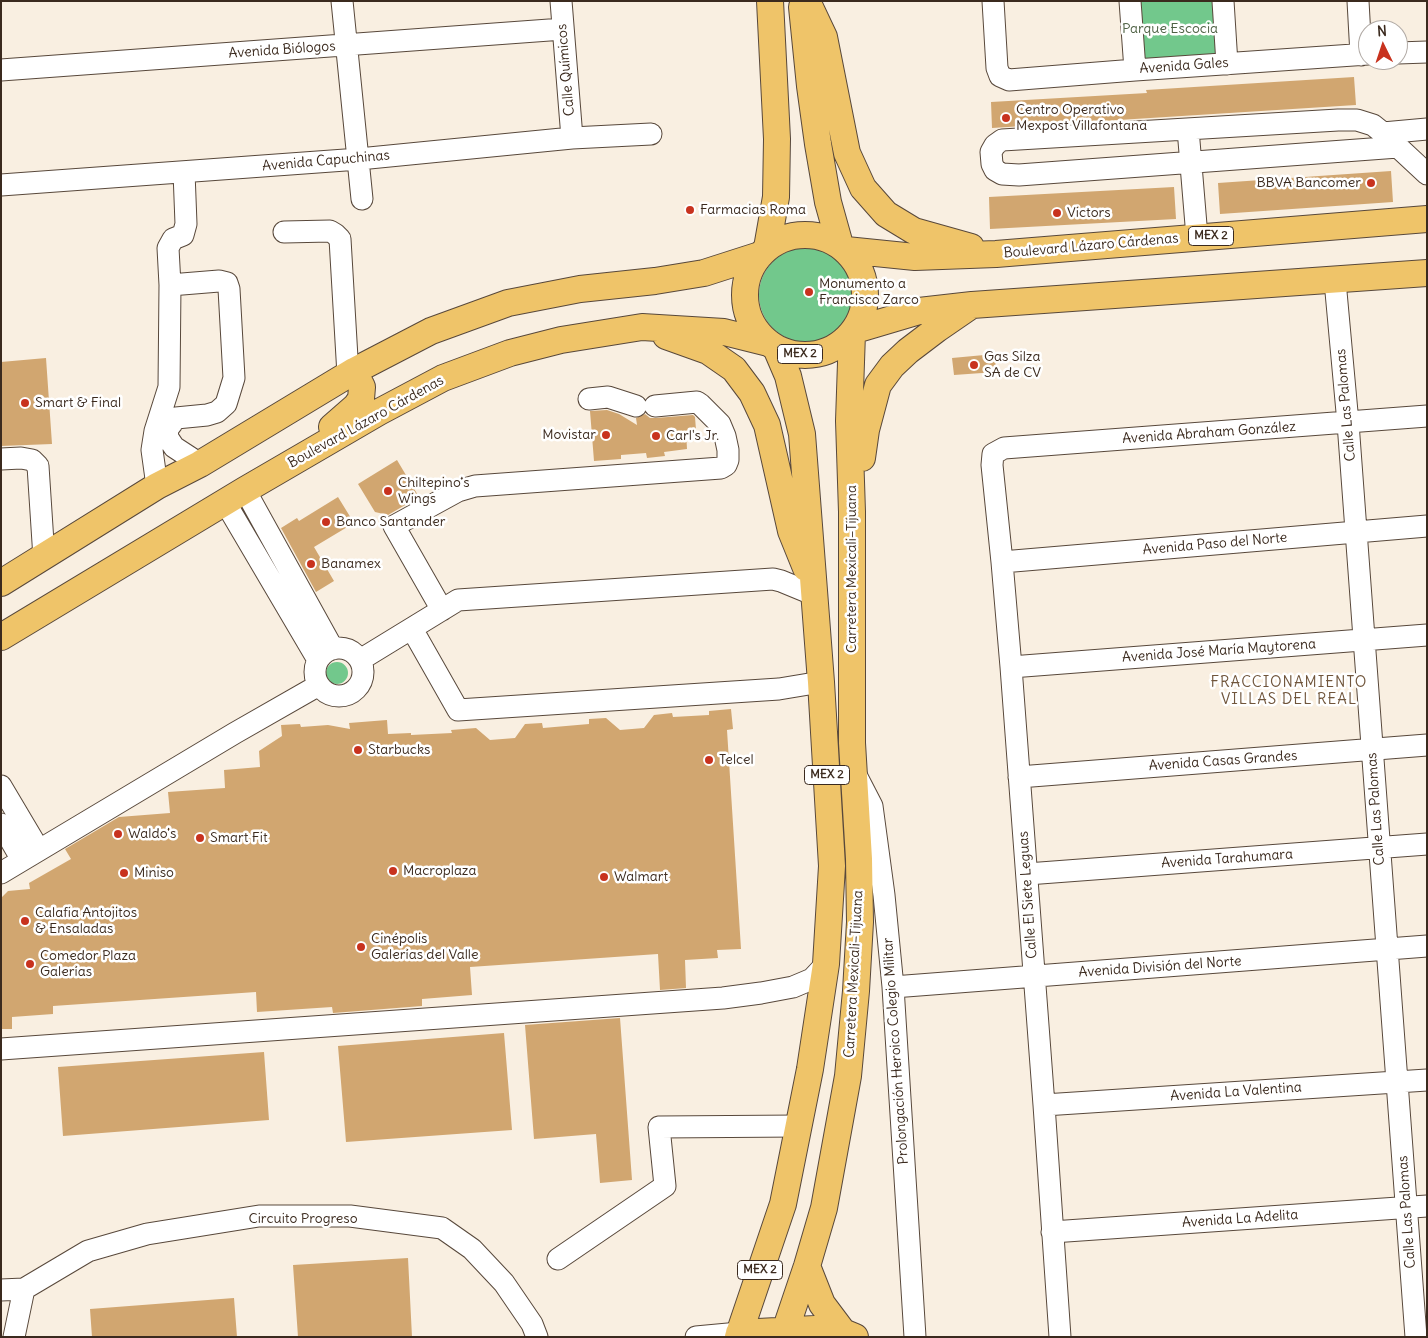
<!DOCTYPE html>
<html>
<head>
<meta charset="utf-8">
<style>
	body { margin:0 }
	#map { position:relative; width:1428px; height:1338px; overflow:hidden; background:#f9efe1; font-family:Delius,sans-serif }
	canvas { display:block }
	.frame { position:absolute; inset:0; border:2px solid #3b2a1e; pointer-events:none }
	.north { position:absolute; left:1358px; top:20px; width:50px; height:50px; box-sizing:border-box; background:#fff; border:1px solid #b1aaa5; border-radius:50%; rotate:356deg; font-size:14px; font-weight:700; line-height:20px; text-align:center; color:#3b2a1e }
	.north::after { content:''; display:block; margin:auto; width:18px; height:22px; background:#c8321e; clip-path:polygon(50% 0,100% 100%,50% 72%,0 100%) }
</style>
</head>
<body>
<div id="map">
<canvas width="1428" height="1338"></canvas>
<div class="frame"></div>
<div class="north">N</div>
</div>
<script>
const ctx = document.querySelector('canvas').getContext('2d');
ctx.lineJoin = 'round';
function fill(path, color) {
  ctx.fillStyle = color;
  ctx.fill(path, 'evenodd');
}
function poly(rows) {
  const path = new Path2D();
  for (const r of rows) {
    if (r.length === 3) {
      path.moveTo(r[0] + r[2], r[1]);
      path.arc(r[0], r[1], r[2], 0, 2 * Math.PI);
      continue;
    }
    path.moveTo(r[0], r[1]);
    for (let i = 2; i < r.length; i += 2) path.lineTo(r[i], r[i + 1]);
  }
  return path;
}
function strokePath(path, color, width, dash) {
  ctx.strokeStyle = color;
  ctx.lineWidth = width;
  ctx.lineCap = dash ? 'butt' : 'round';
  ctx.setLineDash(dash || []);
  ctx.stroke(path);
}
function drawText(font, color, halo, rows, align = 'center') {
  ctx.font = font + ' Delius,sans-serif';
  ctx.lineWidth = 5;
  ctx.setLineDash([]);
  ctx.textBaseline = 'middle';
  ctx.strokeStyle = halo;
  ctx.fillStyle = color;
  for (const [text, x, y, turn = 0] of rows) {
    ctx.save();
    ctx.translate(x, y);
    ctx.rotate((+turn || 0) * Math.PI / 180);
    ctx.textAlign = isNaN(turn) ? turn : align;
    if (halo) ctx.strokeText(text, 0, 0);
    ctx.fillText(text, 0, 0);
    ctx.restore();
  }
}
fill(poly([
	[1139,1,1216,1,1220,54,1143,60],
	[806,295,47],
	[337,673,11]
]), '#72c88c');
fill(poly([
	[1354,77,1356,105,992,128,991,102,1147,93,1146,90],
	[1391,171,1393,202,1220,214,1218,183],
	[1174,187,1176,219,990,229,989,197],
	[995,354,996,372,954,375,952,358],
	[46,358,52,444,1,446,1,362],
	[607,410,619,414,637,425,636,418,645,414,650,418,656,418,693,415,695,417,696,430,686,431,687,449,664,452,665,456,647,458,646,453,621,455,621,459,594,461,590,411],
	[397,460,419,497,388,515,375,512,358,484],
	[338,497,354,523,314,547,334,581,316,592,281,528,297,518,299,521],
	[731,709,733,729,727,730,741,949,717,950,718,958,685,960,686,988,660,990,658,954,470,967,472,995,422,999,422,1006,333,1013,332,1007,257,1012,256,992,53,1006,53,1014,12,1017,12,1029,1,1029,1,898,8,891,30,889,29,883,71,859,65,849,119,817,170,813,168,792,225,788,224,770,260,767,259,751,282,736,281,725,300,724,301,727,328,725,350,729,349,723,387,720,388,734,411,733,411,735,452,733,451,730,476,728,490,740,515,738,525,724,542,723,543,728,589,724,589,719,606,718,620,730,644,728,654,715,672,713,673,717,709,715,709,711],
	[620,1018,632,1180,600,1183,596,1134,534,1139,525,1025],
	[504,1033,512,1130,346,1142,338,1046],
	[264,1052,269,1120,63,1136,58,1067],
	[408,1258,412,1337,298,1337,293,1265],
	[234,1298,237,1337,92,1337,90,1309]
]), '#d1a670');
const minor = poly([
	[342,1,362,199],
	[561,1,572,138],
	[993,1,997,68,1000,76,1009,80,1135,70,1368,54],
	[1130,1,1135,70],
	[1223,1,1227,64],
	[1358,1,1361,55],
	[1398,53,1427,52],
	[1,70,563,29],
	[1188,129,1197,237],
	[1383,133,1427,129],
	[1398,147,1019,175,1002,174,995,170,992,164,991,152,995,145,1002,140,1338,120,1357,120,1373,125,1383,133,1398,147,1427,174],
	[1,185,359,159,572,138,651,134],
	[284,232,330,231,335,234,340,239,348,375],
	[1335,281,1348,423,1416,1337],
	[170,285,219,281,227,283,229,289,234,378,226,404,217,412,207,415,176,418,167,430,168,438,174,447,200,464],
	[589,399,608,397,636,406],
	[1,459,21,458,32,460,38,466,44,558],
	[157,486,152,450,155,431,169,387,170,285,168,248,173,239,183,235,186,224,184,172],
	[245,490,333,649],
	[225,502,318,660],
	[1002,562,1427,526],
	[442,610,394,526,458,491,475,486,721,468,726,465,728,460,728,450,725,436,720,424,700,404,697,402,655,406],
	[412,629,458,710,779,689,821,682],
	[339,672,24],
	[360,660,458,600,773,579,781,581,815,595],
	[1011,667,1427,635],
	[856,775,872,806,884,895,893,987,915,1337],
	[1019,777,1427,745],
	[1,786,39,850],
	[1,824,22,860],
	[1,873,235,733,319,685],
	[1027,874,1427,844],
	[893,987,1427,946],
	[1,1049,723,998,761,993,793,987,812,979,826,964],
	[1044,1105,1427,1080],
	[1052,1232,1427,1206],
	[558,1259,665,1186,659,1127,799,1126],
	[1,1290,24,1289,88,1251,147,1234,259,1216,350,1216,442,1228,472,1249,504,1283,532,1324,537,1337],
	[14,1337,24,1289],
	[696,1337,739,1333],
	[1060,1337,1044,1105,1011,667,1002,562,992,465,993,454,1004,448,1427,416]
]);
const major = poly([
	[807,1,824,37,847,153,863,188,886,214,914,231,971,247],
	[802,7,810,86,818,144,828,202,840,245],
	[805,295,60],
	[767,248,776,197,777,139,770,1],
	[846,250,915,257,996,254,1427,219],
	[855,330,919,311,972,305,1427,273],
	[666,336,708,351,734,369,752,393,767,425,791,531,806,568],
	[332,427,356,406,361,399,362,387,354,371],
	[862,458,866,430,878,385,892,366,908,351,937,329,969,307],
	[1,583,157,486,200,464,354,371,431,331,508,303,580,289,655,281,704,273,760,255],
	[1,637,245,490,379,412,443,378,510,353,561,340,642,327,724,332,768,343],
	[807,1266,822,1304,843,1332],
	[739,1333,815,1329,843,1332,855,1337],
	[738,1337,783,1204,810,1069,826,964,832,866,821,682,802,434,788,376,776,348],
	[783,1337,807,1266,824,1208,848,1076,856,991,860,922,859,859,852,743,852,512,849,421,852,333]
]);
strokePath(minor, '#58483b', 23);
strokePath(major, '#58483b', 28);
strokePath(minor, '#fff', 21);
strokePath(major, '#efc469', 26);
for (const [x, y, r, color] of [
	[1006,118,5,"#c8321e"],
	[1371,183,5,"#c8321e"],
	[690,210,5,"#c8321e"],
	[1057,213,5,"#c8321e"],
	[809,292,5,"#c8321e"],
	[974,365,5,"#c8321e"],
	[25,403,5,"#c8321e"],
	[606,435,5,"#c8321e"],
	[656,436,5,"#c8321e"],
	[388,491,5,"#c8321e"],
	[326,522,5,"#c8321e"],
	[311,564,5,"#c8321e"],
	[358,750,5,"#c8321e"],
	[709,760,5,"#c8321e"],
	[118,834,5,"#c8321e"],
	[200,838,5,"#c8321e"],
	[393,871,5,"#c8321e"],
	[124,873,5,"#c8321e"],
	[604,877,5,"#c8321e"],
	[25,921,5,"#c8321e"],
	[361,947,5,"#c8321e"],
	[30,964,5,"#c8321e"]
]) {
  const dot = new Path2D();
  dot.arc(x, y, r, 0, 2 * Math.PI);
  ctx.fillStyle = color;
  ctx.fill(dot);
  strokePath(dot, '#fff', 2);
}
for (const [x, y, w] of [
	[1211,236,45],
	[800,354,45],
	[827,775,45],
	[760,1270,45]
]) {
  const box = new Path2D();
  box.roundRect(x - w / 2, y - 9.5, w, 19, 4);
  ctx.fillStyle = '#fff';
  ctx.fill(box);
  strokePath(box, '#3b2a1e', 1);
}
drawText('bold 12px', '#3b2a1e', null, [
	["MEX 2",1211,236],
	["MEX 2",800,354],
	["MEX 2",827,775],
	["MEX 2",760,1270]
]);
drawText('14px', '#4e6144', '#fff', [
	["Parque Escocia",1170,29]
]);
drawText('14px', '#3b2a1e', '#fff', [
	["Avenida Biólogos",282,50,-4],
	["Avenida Gales",1184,66,-4],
	["Calle Químicos",566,70,-95],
	["Avenida Capuchinas",326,161,-5],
	["Boulevard Lázaro Cárdenas",1091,246,-5],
	["Calle Las Palomas",1346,405,-95],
	["Boulevard Lázaro Cárdenas",366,422,-29],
	["Avenida Abraham González",1209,433,-4],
	["Avenida Paso del Norte",1215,544,-5],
	["Carretera Mexicali–Tijuana",852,569,-90],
	["Avenida José María Maytorena",1219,651,-4],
	["Avenida Casas Grandes",1223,761,-4],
	["Calle Las Palomas",1376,809,-94],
	["Avenida Tarahumara",1227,859,-4],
	["Calle El Siete Leguas",1028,895,-94],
	["Avenida División del Norte",1160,967,-4],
	["Carretera Mexicali–Tijuana",854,974,-87],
	["Prolongación Heroico Colegio Militar",896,1051,-94],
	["Avenida La Valentina",1236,1092,-4],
	["Calle Las Palomas",1407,1212,-94],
	["Circuito Progreso",303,1219],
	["Avenida La Adelita",1240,1219,-4]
]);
drawText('14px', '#3b2a1e', '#fff', [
	["Centro Operativo",1016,110],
	["Mexpost Villafontana",1016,126],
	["BBVA Bancomer",1361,183,"right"],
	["Farmacias Roma",700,210],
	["Victors",1067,213],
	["Monumento a",819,284],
	["Francisco Zarco",819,300],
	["Gas Silza",984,357],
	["SA de CV",984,373],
	["Smart & Final",35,403],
	["Movistar",596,435,"right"],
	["Carl's Jr.",666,436],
	["Chiltepino's",398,483],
	["Wings",398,499],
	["Banco Santander",336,522],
	["Banamex",321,564],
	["Starbucks",368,750],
	["Telcel",719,760],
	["Waldo's",128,834],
	["Smart Fit",210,838],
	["Macroplaza",403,871],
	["Miniso",134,873],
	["Walmart",614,877],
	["Calafia Antojitos",35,913],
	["& Ensaladas",35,929],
	["Cinépolis",371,939],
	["Galerías del Valle",371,955],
	["Comedor Plaza",40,956],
	["Galerías",40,972]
], 'left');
ctx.letterSpacing = '1px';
drawText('15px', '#70553b', '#fff', [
	["FRACCIONAMIENTO",1289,683],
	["VILLAS DEL REAL",1289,700]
]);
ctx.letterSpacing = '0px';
</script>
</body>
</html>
